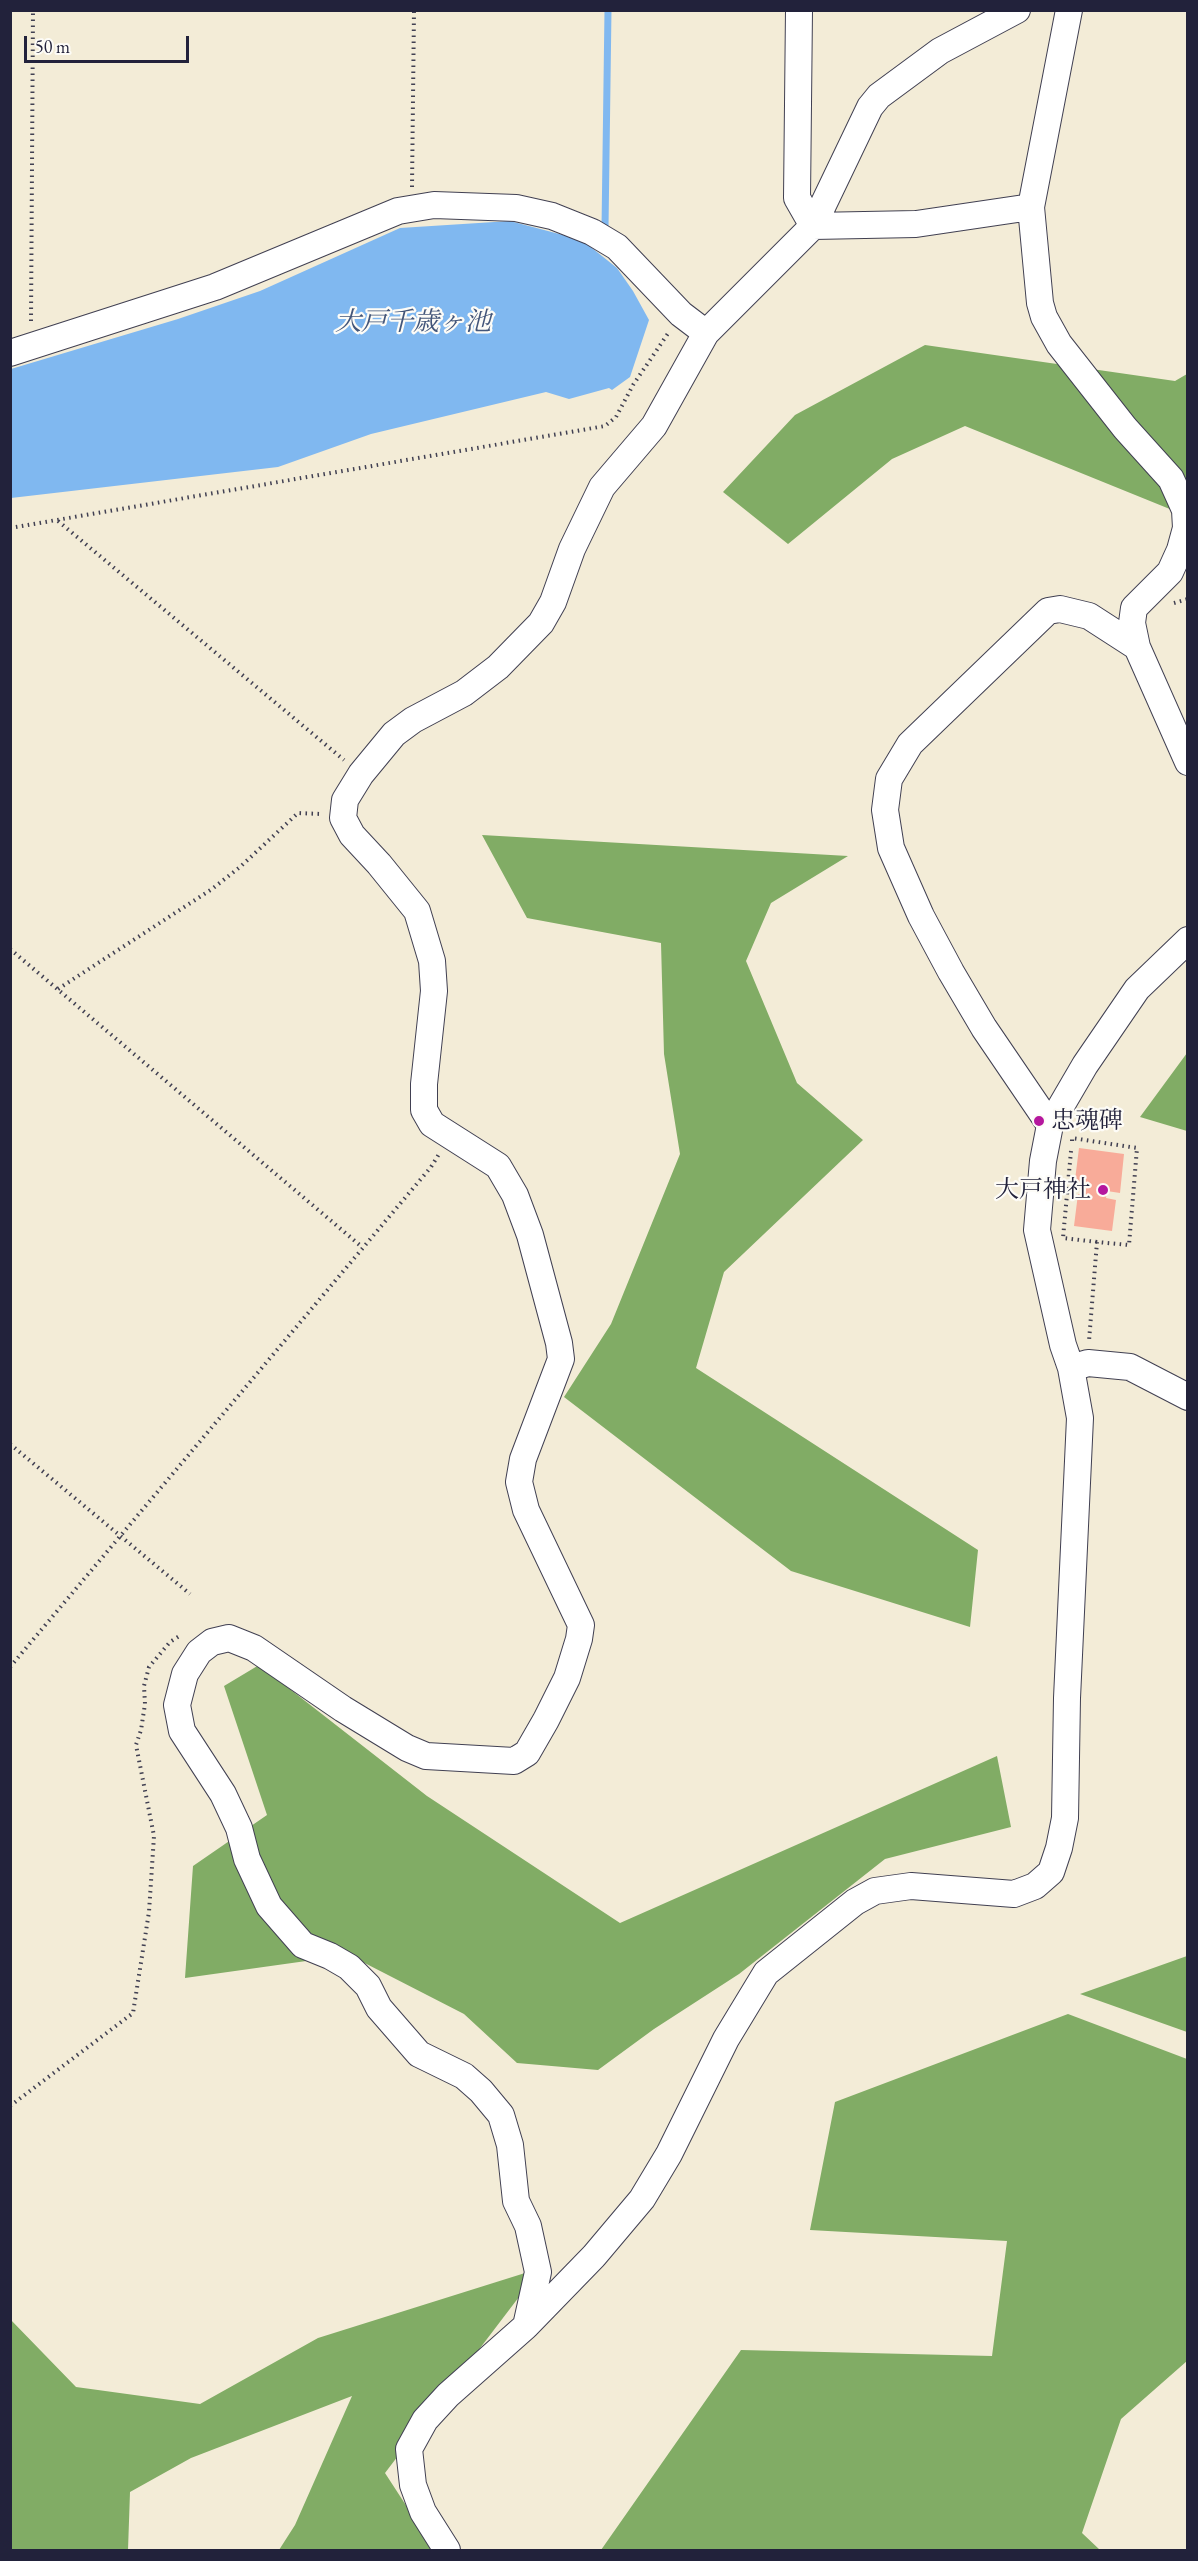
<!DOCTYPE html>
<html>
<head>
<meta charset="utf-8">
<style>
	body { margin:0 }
	#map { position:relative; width:1198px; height:2561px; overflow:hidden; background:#f3ecd7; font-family:"EB Garamond",serif }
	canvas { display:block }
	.frame { position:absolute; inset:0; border:12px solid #22223b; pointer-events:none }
	.scale { position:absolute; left:24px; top:36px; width:165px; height:27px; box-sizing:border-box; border:3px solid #22223b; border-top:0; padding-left:8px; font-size:18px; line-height:21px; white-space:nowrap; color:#22223b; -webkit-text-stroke:4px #fdfcf7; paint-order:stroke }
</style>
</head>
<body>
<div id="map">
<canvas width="1198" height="2561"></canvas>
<div class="frame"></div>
<div class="scale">50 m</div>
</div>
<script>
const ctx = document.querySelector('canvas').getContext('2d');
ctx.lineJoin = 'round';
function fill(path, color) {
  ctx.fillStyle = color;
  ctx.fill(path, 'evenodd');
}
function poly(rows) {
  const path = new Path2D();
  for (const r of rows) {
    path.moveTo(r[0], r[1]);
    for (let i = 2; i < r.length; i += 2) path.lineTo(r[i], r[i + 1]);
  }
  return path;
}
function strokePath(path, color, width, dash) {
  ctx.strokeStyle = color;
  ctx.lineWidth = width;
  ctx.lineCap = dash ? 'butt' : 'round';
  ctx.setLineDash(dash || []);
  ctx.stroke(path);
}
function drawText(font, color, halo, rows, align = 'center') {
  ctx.font = font + ' "EB Garamond","Noto Serif JP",serif';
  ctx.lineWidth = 4.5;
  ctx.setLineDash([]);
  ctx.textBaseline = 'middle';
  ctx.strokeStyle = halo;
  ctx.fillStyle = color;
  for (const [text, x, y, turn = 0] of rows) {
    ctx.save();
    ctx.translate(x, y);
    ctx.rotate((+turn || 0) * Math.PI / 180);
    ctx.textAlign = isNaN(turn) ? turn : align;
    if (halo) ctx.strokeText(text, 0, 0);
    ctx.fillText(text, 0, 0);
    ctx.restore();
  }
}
fill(poly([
	[925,345,1175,381,1187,374,1187,516,965,426,892,459,788,544,723,492,795,415],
	[482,835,848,856,771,903,746,961,797,1083,863,1140,724,1272,696,1368,978,1550,970,1627,791,1571,564,1397,611,1324,680,1154,664,1054,661,943,527,918],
	[1187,1053,1187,1131,1140,1117],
	[259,1665,427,1796,620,1923,997,1756,1011,1827,885,1859,739,1974,654,2029,598,2070,517,2063,464,2014,349,1955,185,1978,193,1866,267,1815,224,1686],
	[1187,1956,1187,2032,1080,1994],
	[1068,2014,1187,2059,1187,2361,1121,2419,1082,2533,1100,2550,601,2550,741,2350,992,2356,1007,2241,810,2230,835,2102],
	[541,2268,385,2473,435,2550,279,2550,295,2525,352,2396,191,2458,130,2492,128,2550,11,2550,10,2319,76,2387,200,2404,318,2338]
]), '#81ac65');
fill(poly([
	[510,221,582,240,617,268,633,291,649,320,630,377,612,390,609,388,569,399,546,392,371,434,278,467,11,498,11,369,178,319,260,291,400,228]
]), '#80b8f0');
strokePath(poly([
	[605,228,608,10]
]), '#80b8f0', 7);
fill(poly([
	[1079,1148,1124,1154,1120,1193,1107,1191,1106,1198,1116,1200,1112,1231,1074,1226,1078,1194,1085,1194,1086,1189,1074,1188]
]), '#f8ab99');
const minor = poly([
	[799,10,797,198,813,226],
	[1069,10,1031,207,1040,303,1044,317,1059,344,1125,428,1171,479,1185,510,1186,528,1180,550,1170,572,1134,608,1132,623,1137,647,1188,762],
	[813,226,916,224,1031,207],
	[10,353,215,287,398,211,434,205,516,208,552,216,592,232,617,247,681,314,706,333],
	[1050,1125,984,1028,951,972,921,916,891,848,885,810,889,779,910,744,1048,611,1060,609,1089,616,1137,647],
	[1071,1368,1088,1363,1130,1367,1188,1397],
	[526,2326,538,2272,528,2226,516,2201,510,2145,501,2115,481,2091,464,2076,419,2054,379,2008,368,1986,349,1967,330,1956,303,1945,269,1906,247,1859,239,1828,223,1794,182,1731,177,1705,185,1674,199,1652,212,1642,229,1638,254,1648,343,1709,407,1748,426,1756,514,1761,527,1753,546,1720,567,1678,579,1639,581,1625,526,1510,519,1482,523,1459,561,1359,559,1343,530,1235,515,1195,498,1166,432,1124,424,1110,424,1084,434,991,432,961,417,911,379,864,352,835,343,818,345,800,361,774,394,734,413,720,464,693,498,667,541,623,553,602,572,549,602,487,654,426,706,333,813,226,870,107,879,96,940,51,1017,10],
	[447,2550,423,2512,413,2485,409,2449,425,2420,448,2395,526,2326,594,2256,642,2199,669,2154,726,2039,766,1973,855,1902,875,1891,911,1886,1014,1894,1035,1886,1051,1872,1059,1848,1065,1818,1067,1698,1080,1418,1071,1368,1063,1345,1037,1230,1043,1161,1050,1125,1085,1065,1137,989,1188,940]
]);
strokePath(minor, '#414052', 28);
strokePath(poly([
	[412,187,414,10],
	[31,321,33,10],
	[58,521,344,760],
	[10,528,605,426,616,417,633,385,669,332],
	[1174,603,1188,599],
	[10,949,362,1247],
	[58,989,212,889,240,867,298,813,321,814],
	[1072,1141,1072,1138,1137,1148,1129,1245,1097,1242,1089,1341],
	[1071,1151,1063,1238,1097,1242],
	[10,1444,190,1594],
	[10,1667,431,1167,439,1154],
	[10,2106,133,2013,149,1912,154,1836,136,1745,141,1730,145,1704,144,1686,149,1667,170,1642,181,1635]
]), '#414052', 4, [1.5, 4.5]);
strokePath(minor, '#fff', 26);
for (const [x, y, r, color] of [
	[1039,1121,6,"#b5179e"],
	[1103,1190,6,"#b5179e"]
]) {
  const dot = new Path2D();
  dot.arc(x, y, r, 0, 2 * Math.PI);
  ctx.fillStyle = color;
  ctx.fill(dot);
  strokePath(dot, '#fdfcf7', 2);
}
drawText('24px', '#22223b', '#fdfcf7', [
	["忠魂碑",1051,1121],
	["大戸神社",1091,1190,"right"]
], 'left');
drawText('italic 26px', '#43567a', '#fdfcf7', [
	["大戸千歳ヶ池",413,323]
]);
</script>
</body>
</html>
